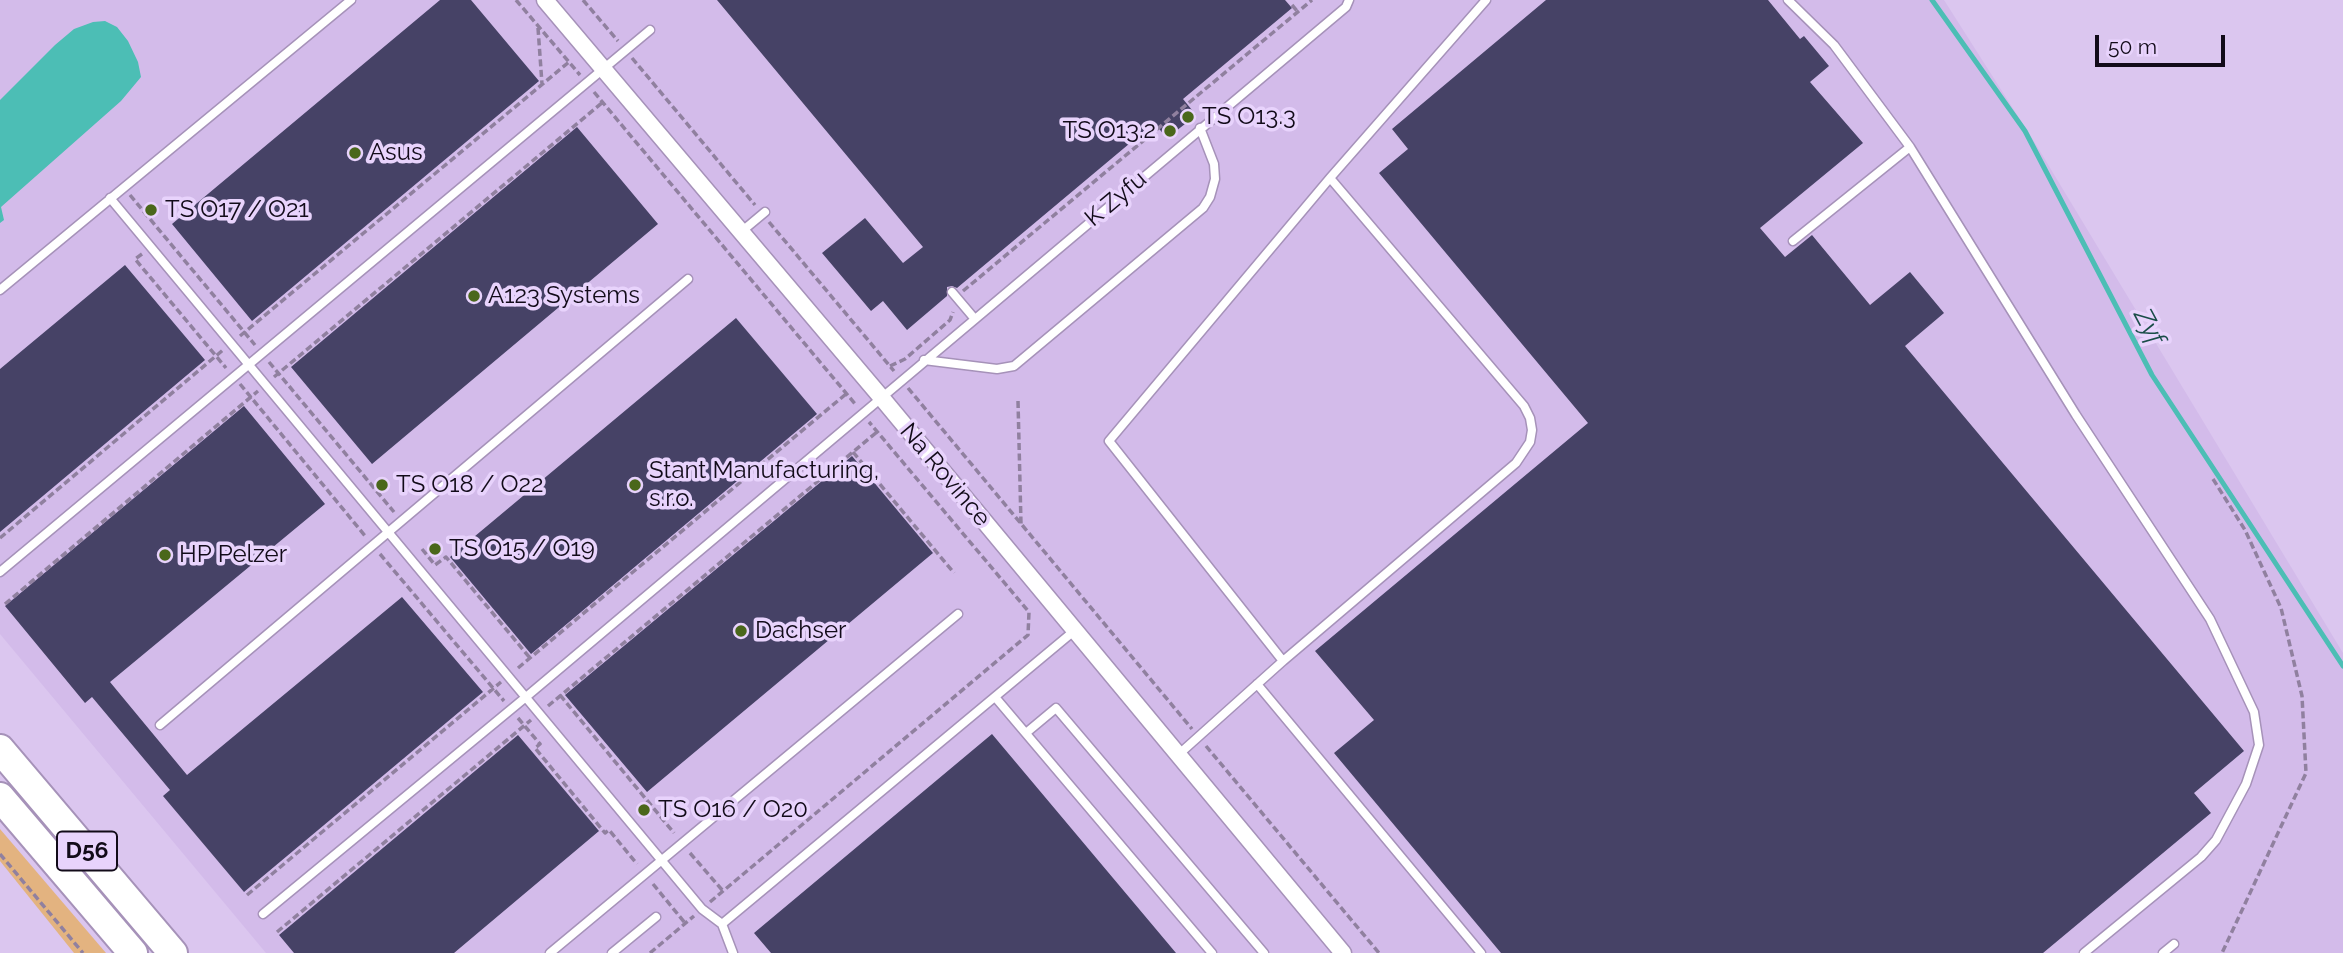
<!DOCTYPE html>
<html>
<head>
<meta charset="utf-8">
<style>
	body { margin:0 }
	#map { position:relative; width:2343px; height:953px; overflow:hidden; background:#dbc6ef; font-family:Raleway,sans-serif }
	canvas { display:block }
	.scale { position:absolute; left:2095px; top:35px; width:130px; height:32px; box-sizing:border-box; border:4px solid #120b19; border-top:0; padding-left:9px; font-size:21px; line-height:24px; white-space:nowrap; color:#120b19; -webkit-text-stroke:5px #e8d3fc; paint-order:stroke }
</style>
</head>
<body>
<div id="map">
<canvas width="2343" height="953"></canvas>
<div class="scale">50 m</div>
</div>
<script>
const ctx = document.querySelector('canvas').getContext('2d');
ctx.lineJoin = 'round';
function fill(path, color) {
  ctx.fillStyle = color;
  ctx.fill(path, 'evenodd');
}
function poly(rows) {
  const path = new Path2D();
  for (const r of rows) {
    path.moveTo(r[0], r[1]);
    for (let i = 2; i < r.length; i += 2) path.lineTo(r[i], r[i + 1]);
  }
  return path;
}
function strokePath(path, color, width, dash) {
  ctx.strokeStyle = color;
  ctx.lineWidth = width;
  ctx.lineCap = dash ? 'butt' : 'round';
  ctx.setLineDash(dash || []);
  ctx.stroke(path);
}
function drawText(font, color, halo, rows, align = 'center') {
  ctx.font = font + ' Raleway,sans-serif';
  ctx.lineWidth = 7;
  ctx.setLineDash([]);
  ctx.textBaseline = 'middle';
  ctx.strokeStyle = halo;
  ctx.fillStyle = color;
  for (const [text, x, y, turn = 0] of rows) {
    ctx.save();
    ctx.translate(x, y);
    ctx.rotate((+turn || 0) * Math.PI / 180);
    ctx.textAlign = isNaN(turn) ? turn : align;
    if (halo) ctx.strokeText(text, 0, 0);
    ctx.fillText(text, 0, 0);
    ctx.restore();
  }
}
fill(poly([
	[0,0,1944,0,2035,143,2343,653,2343,953,266,953,0,634]
]), '#d3bbea');
fill(poly([
	[0,829,106,953,74,953,0,861]
]), '#e3b380');
fill(poly([
	[105,21,117,27,128,41,138,62,141,77,121,101,1,207,4,220,0,223,0,100,55,45,74,29,93,22]
]), '#4cbeb5');
strokePath(poly([
	[1932,0,2025,131,2152,375,2343,666]
]), '#4cbeb5', 5);
fill(poly([
	[440,0,471,0,539,81,252,321,172,224],
	[717,0,1285,0,1292,8,1183,99,1196,115,1185,124,1167,138,1154,123,957,288,952,286,947,287,947,296,907,330,883,301,871,311,822,253,865,218,903,263,923,247],
	[1546,0,1768,0,1800,39,1804,36,1829,66,1810,82,1863,143,1760,228,1785,257,1812,235,1870,305,1910,272,1944,313,1905,346,2244,751,2194,793,2211,813,2043,953,1501,953,1334,753,1374,720,1315,651,1588,423,1379,173,1408,149,1392,129],
	[577,127,658,224,372,464,291,367],
	[125,265,205,360,0,532,0,369],
	[736,318,817,414,531,654,450,557],
	[244,406,325,504,110,682,187,775,402,597,483,692,244,892,163,796,170,790,92,697,85,703,5,606],
	[852,456,933,553,647,792,565,695],
	[992,734,1176,953,771,953,754,933],
	[518,735,599,831,454,953,294,953,279,935]
]), '#464266');
const lane = poly([
	[1788,0,1834,45,1910,147,2076,415,2210,619,2254,712,2259,745,2246,784,2216,840,2201,857,2084,953],
	[110,198,702,909,722,924],
	[741,232,765,212],
	[1793,241,1910,147],
	[0,290,351,0],
	[952,292,974,318],
	[924,360,997,369,1014,366,1203,208,1210,197,1215,179,1214,164,1200,128],
	[0,572,650,30],
	[1283,661,1109,441,1330,178,1486,0],
	[1257,684,1481,953],
	[995,697,1212,953],
	[160,725,688,279],
	[1026,733,1056,708,1264,953],
	[1178,755,1283,661,1516,463,1530,442,1532,430,1530,418,1524,406,1330,178],
	[263,914,526,697,1346,7,1349,0],
	[550,953,958,614],
	[612,953,656,917],
	[733,953,722,924,1074,631],
	[2163,953,2174,944]
]);
const street = poly([
	[545,0,881,397,1343,953]
]);
const highway = poly([
	[0,749,173,953],
	[0,797,133,953]
]);
strokePath(lane, '#a692b9', 11);
strokePath(street, '#a692b9', 19);
strokePath(highway, '#a692b9', 32);
strokePath(poly([
	[516,0,580,75],
	[583,0,618,41],
	[1292,5,1298,12],
	[538,28,542,84],
	[632,58,755,205],
	[594,92,856,405],
	[130,195,255,345],
	[769,222,894,371],
	[142,254,135,259,226,368],
	[963,291,1312,0],
	[240,336,569,62],
	[269,362,394,512],
	[890,366,905,359,950,320,953,312],
	[274,377,603,102],
	[240,384,366,537],
	[908,388,1192,729],
	[1018,401,1021,524],
	[853,452,954,573],
	[2213,479,2245,530,2281,608,2302,696,2306,773,2222,953],
	[0,538,223,350],
	[422,549,435,565,446,557,530,658],
	[380,554,504,701],
	[5,604,258,391],
	[518,668,846,394],
	[560,695,674,833],
	[548,706,877,432],
	[518,718,540,744,535,748,605,833,609,830,637,864],
	[1206,746,1379,953],
	[690,853,723,891],
	[0,854,83,953],
	[653,884,685,923],
	[247,895,501,682],
	[710,902,1028,635,1029,612,869,422],
	[277,932,531,720],
	[650,953,694,916]
]), '#90809f', 3.5, [7, 3.5]);
strokePath(lane, '#fff', 8);
strokePath(street, '#fff', 16);
strokePath(highway, '#fff', 28);
for (const [x, y, r, color] of [
	[1188,117,7,"#4a671b"],
	[1170,131,7,"#4a671b"],
	[355,153,7,"#4a671b"],
	[151,210,7,"#4a671b"],
	[474,296,7,"#4a671b"],
	[382,485,7,"#4a671b"],
	[635,485,7,"#4a671b"],
	[435,549,7,"#4a671b"],
	[165,555,7,"#4a671b"],
	[741,631,7,"#4a671b"],
	[644,810,7,"#4a671b"]
]) {
  const dot = new Path2D();
  dot.arc(x, y, r, 0, 2 * Math.PI);
  ctx.fillStyle = color;
  ctx.fill(dot);
  strokePath(dot, '#e8d3fc', 2.5);
}
for (const [x, y, w] of [
	[87,851,60]
]) {
  const box = new Path2D();
  box.roundRect(x - w / 2, y - 19.5, w, 39, 5);
  ctx.fillStyle = '#e8d3fc';
  ctx.fill(box);
  strokePath(box, '#120b19', 2);
}
drawText('bold 23px', '#120b19', null, [
	["D56",87,851]
]);
drawText('24px', '#120b19', '#e8d3fc', [
	["TS O13.3",1202,117],
	["TS O13.2",1156,131,"right"],
	["Asus",369,153],
	["TS O17 / O21",165,210],
	["A123 Systems",488,296],
	["Stant Manufacturing,",649,471],
	["s.r.o.",649,499],
	["TS O18 / O22",396,485],
	["TS O15 / O19",449,549],
	["HP Pelzer",179,555],
	["Dachser",755,631],
	["TS O16 / O20",658,810]
], 'left');
drawText('24px', '#120b19', '#e8d3fc', [
	["K Zyfu",1116,199,-40],
	["Na Rovince",945,475,50]
]);
drawText('italic 26px', '#1b4d49', '#e8d3fc', [
	["Zyf",2149,327,62]
]);
</script>
</body>
</html>
